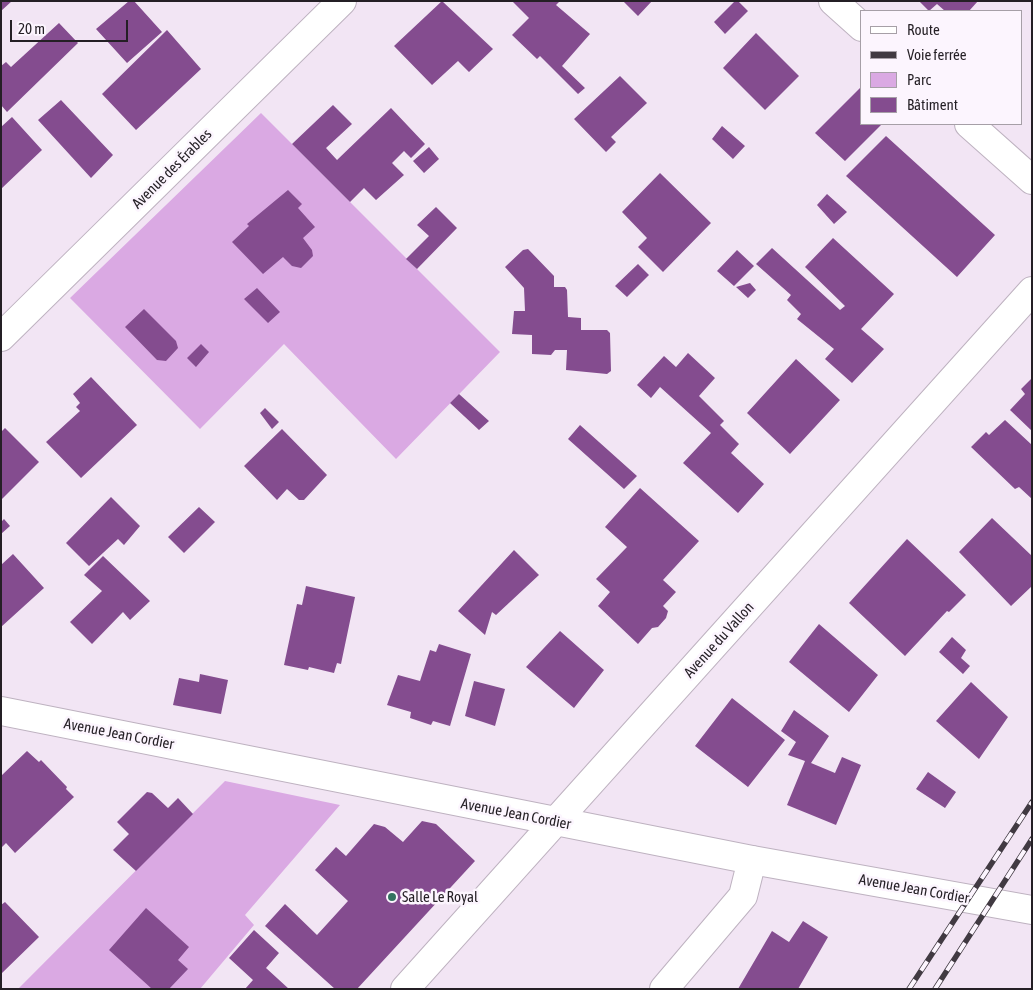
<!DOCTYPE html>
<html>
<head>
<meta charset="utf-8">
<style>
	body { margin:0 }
	#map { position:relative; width:1033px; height:990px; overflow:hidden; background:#f2e5f4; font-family:"Asap Condensed",sans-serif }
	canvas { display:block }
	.frame { position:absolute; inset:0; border:2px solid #241f25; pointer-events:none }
	.legend { position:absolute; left:860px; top:10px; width:162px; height:115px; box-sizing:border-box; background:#fcf5fe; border:1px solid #a69fa7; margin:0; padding:6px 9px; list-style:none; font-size:15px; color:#241f25 }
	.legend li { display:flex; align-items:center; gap:10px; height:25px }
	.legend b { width:25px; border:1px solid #a69fa7 }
	.scale { position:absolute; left:10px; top:20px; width:118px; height:22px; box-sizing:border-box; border:2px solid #241f25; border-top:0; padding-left:6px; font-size:15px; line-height:18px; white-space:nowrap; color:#241f25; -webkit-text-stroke:4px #fcf5fe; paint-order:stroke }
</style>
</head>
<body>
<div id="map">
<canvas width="1033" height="990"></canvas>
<div class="frame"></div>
<ul class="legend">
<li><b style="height:6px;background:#fff"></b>Route</li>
<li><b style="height:6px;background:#413a42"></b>Voie ferrée</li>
<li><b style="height:14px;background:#daa9e3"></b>Parc</li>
<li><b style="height:14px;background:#844c8f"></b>Bâtiment</li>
</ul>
<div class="scale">20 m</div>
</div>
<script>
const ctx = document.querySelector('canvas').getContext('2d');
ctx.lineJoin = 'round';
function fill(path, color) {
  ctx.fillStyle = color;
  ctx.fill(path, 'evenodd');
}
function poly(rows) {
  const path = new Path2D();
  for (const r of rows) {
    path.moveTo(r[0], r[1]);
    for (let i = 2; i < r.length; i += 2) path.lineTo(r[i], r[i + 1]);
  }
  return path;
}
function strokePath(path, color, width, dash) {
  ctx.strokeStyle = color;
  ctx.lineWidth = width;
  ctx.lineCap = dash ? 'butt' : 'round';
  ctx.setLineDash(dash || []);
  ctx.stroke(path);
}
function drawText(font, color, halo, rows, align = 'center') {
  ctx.font = font + ' "Asap Condensed",sans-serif';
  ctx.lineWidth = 5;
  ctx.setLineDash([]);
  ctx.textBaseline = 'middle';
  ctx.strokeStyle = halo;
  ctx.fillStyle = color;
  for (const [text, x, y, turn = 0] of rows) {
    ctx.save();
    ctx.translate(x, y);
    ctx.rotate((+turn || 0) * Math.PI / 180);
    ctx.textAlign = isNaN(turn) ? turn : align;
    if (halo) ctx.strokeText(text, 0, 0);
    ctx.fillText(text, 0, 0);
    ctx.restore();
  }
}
fill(poly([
	[261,113,500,352,396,459,284,344,200,429,70,298],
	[225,781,340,805,245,915,254,925,200,989,18,989]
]), '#daa9e3');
fill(poly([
	[1,1,12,1,1,11],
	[129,1,134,1,162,32,127,63,96,29],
	[442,1,493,49,469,72,458,61,432,85,394,46],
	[512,1,560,1,556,5,590,34,562,66,585,88,578,94,540,56,537,59,512,35,529,18],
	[623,1,652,1,638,16],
	[735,1,738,1,748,11,725,34,714,22],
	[919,1,978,1,969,11,945,11,937,4,929,11],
	[59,23,78,43,7,112,1,105,1,66,6,62,11,67],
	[167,30,201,69,136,130,102,94],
	[756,33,799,76,765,110,723,68],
	[620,76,647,103,611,137,616,142,606,152,574,119],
	[862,86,862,124,882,124,845,161,815,133],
	[61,100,113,155,91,178,38,120],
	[333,105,352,124,326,148,337,160,391,108,425,144,411,158,404,151,392,163,404,175,376,200,364,188,350,202,292,144],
	[12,117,42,150,1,189,1,127],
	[722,126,745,146,733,159,712,139],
	[886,136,995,235,957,277,846,176],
	[429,147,439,159,424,173,413,161],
	[660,173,711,223,663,272,638,247,647,238,622,212],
	[288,190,302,204,298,208,315,227,303,238,312,250,313,256,301,268,292,266,283,257,263,274,232,242,249,226,247,224],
	[827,194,847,212,834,224,817,205],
	[436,207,457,228,417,269,406,259,429,236,417,225],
	[833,238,894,294,861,329,884,349,852,383,825,359,834,349,797,319,801,314,787,300,791,295,756,264,772,248,840,310,845,306,805,267],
	[528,249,554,276,554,287,565,287,567,290,568,317,581,318,581,330,607,330,610,333,611,371,607,374,566,370,567,350,555,350,551,355,532,354,532,335,512,334,514,311,525,311,524,288,505,267,523,250],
	[737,250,754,266,734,286,717,271],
	[638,264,649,275,627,297,615,286],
	[750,283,756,290,748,298,736,287],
	[257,288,280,312,268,323,244,299],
	[144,309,176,341,178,348,166,361,157,360,125,327],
	[201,344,209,352,196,367,187,358],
	[688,353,715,378,699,396,724,421,720,425,739,444,731,453,764,484,738,513,683,463,711,433,660,387,651,398,637,385,664,356,676,367],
	[796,359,840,400,790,454,747,413],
	[91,377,137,425,81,478,46,442,80,411,76,407,80,403,73,394],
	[1032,378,1032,431,1010,410,1025,394,1021,389],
	[459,394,489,421,479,430,450,403],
	[265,408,279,422,272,429,260,413],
	[1005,420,1032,445,1032,499,1019,487,1015,489,971,447,986,432,989,435],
	[580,425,637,476,624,489,568,439],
	[5,428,39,462,1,500,1,432],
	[282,429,327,475,304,500,299,500,287,489,277,500,244,466],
	[640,488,699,541,663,580,676,592,663,606,668,611,666,618,658,627,652,628,638,644,598,606,610,592,596,579,627,547,605,527],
	[111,497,140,526,124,545,118,539,89,566,66,543],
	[199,507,215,522,184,553,168,537],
	[992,518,1032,556,1032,586,1011,606,959,552],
	[4,519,10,526,1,534,1,522],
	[907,539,966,595,949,612,947,611,905,656,849,603],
	[514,550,539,575,496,615,492,612,485,635,458,611],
	[13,554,44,588,1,627,1,565],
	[103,556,150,601,130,620,123,612,92,644,70,622,102,591,84,575],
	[306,586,355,597,341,664,337,663,334,673,309,667,308,670,284,665,297,604,302,605],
	[819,624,878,675,849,712,789,662],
	[560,631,604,670,574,708,526,667],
	[952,637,966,650,961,658,970,666,963,674,939,652],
	[439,644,471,654,450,726,433,721,431,725,410,718,411,712,387,705,398,675,420,681,430,650,436,652],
	[200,674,228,680,221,714,173,705,179,678,199,682],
	[474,681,505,689,495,726,465,716],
	[971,682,1008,717,979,759,936,721],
	[732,698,785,740,748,787,695,746],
	[794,710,829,736,811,763,835,773,842,757,861,765,836,825,787,805,805,761,788,755,796,742,781,731],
	[27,751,39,762,41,760,67,787,66,789,74,797,15,853,6,843,1,848,1,776],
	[928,772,956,792,945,808,916,789],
	[147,792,152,793,168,808,178,798,193,814,136,871,113,850,129,834,117,822],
	[422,821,436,824,475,861,357,989,335,989,265,926,285,904,317,935,348,901,315,870,336,847,346,856,374,824,385,827,403,842],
	[5,902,39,937,1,974,1,905],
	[146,908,189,947,178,960,188,969,169,989,152,989,109,950],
	[803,921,828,937,798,989,738,989,772,931,789,942],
	[254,930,279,953,266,968,289,989,245,989,253,980,229,958]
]), '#844c8f');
const street = poly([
	[1,337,342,1],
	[664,989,743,896,752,860]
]);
const secondary = poly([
	[833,1,862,27],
	[969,124,1032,180],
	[1,711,752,860,1032,910],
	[405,989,1032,291]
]);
strokePath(street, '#beb2c0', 30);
strokePath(secondary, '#beb2c0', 30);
strokePath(street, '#fff', 28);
strokePath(secondary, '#fff', 28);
const rail = poly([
	[909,989,1032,802],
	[935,989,1032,839]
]);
strokePath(rail, '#413a42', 5.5);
strokePath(rail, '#fcf5fe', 4, [11]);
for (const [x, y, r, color] of [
	[392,897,5,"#347360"]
]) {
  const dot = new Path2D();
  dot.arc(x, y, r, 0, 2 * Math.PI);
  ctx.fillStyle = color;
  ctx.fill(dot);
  strokePath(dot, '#fcf5fe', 2);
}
drawText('15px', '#241f25', '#fcf5fe', [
	["Avenue des Érables",172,169,-45],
	["Avenue du Vallon",719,640,-48],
	["Avenue Jean Cordier",119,734,11],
	["Avenue Jean Cordier",516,814,11],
	["Avenue Jean Cordier",914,889,10]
]);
drawText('15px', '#241f25', '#fcf5fe', [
	["Salle Le Royal",402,897]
], 'left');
</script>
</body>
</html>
